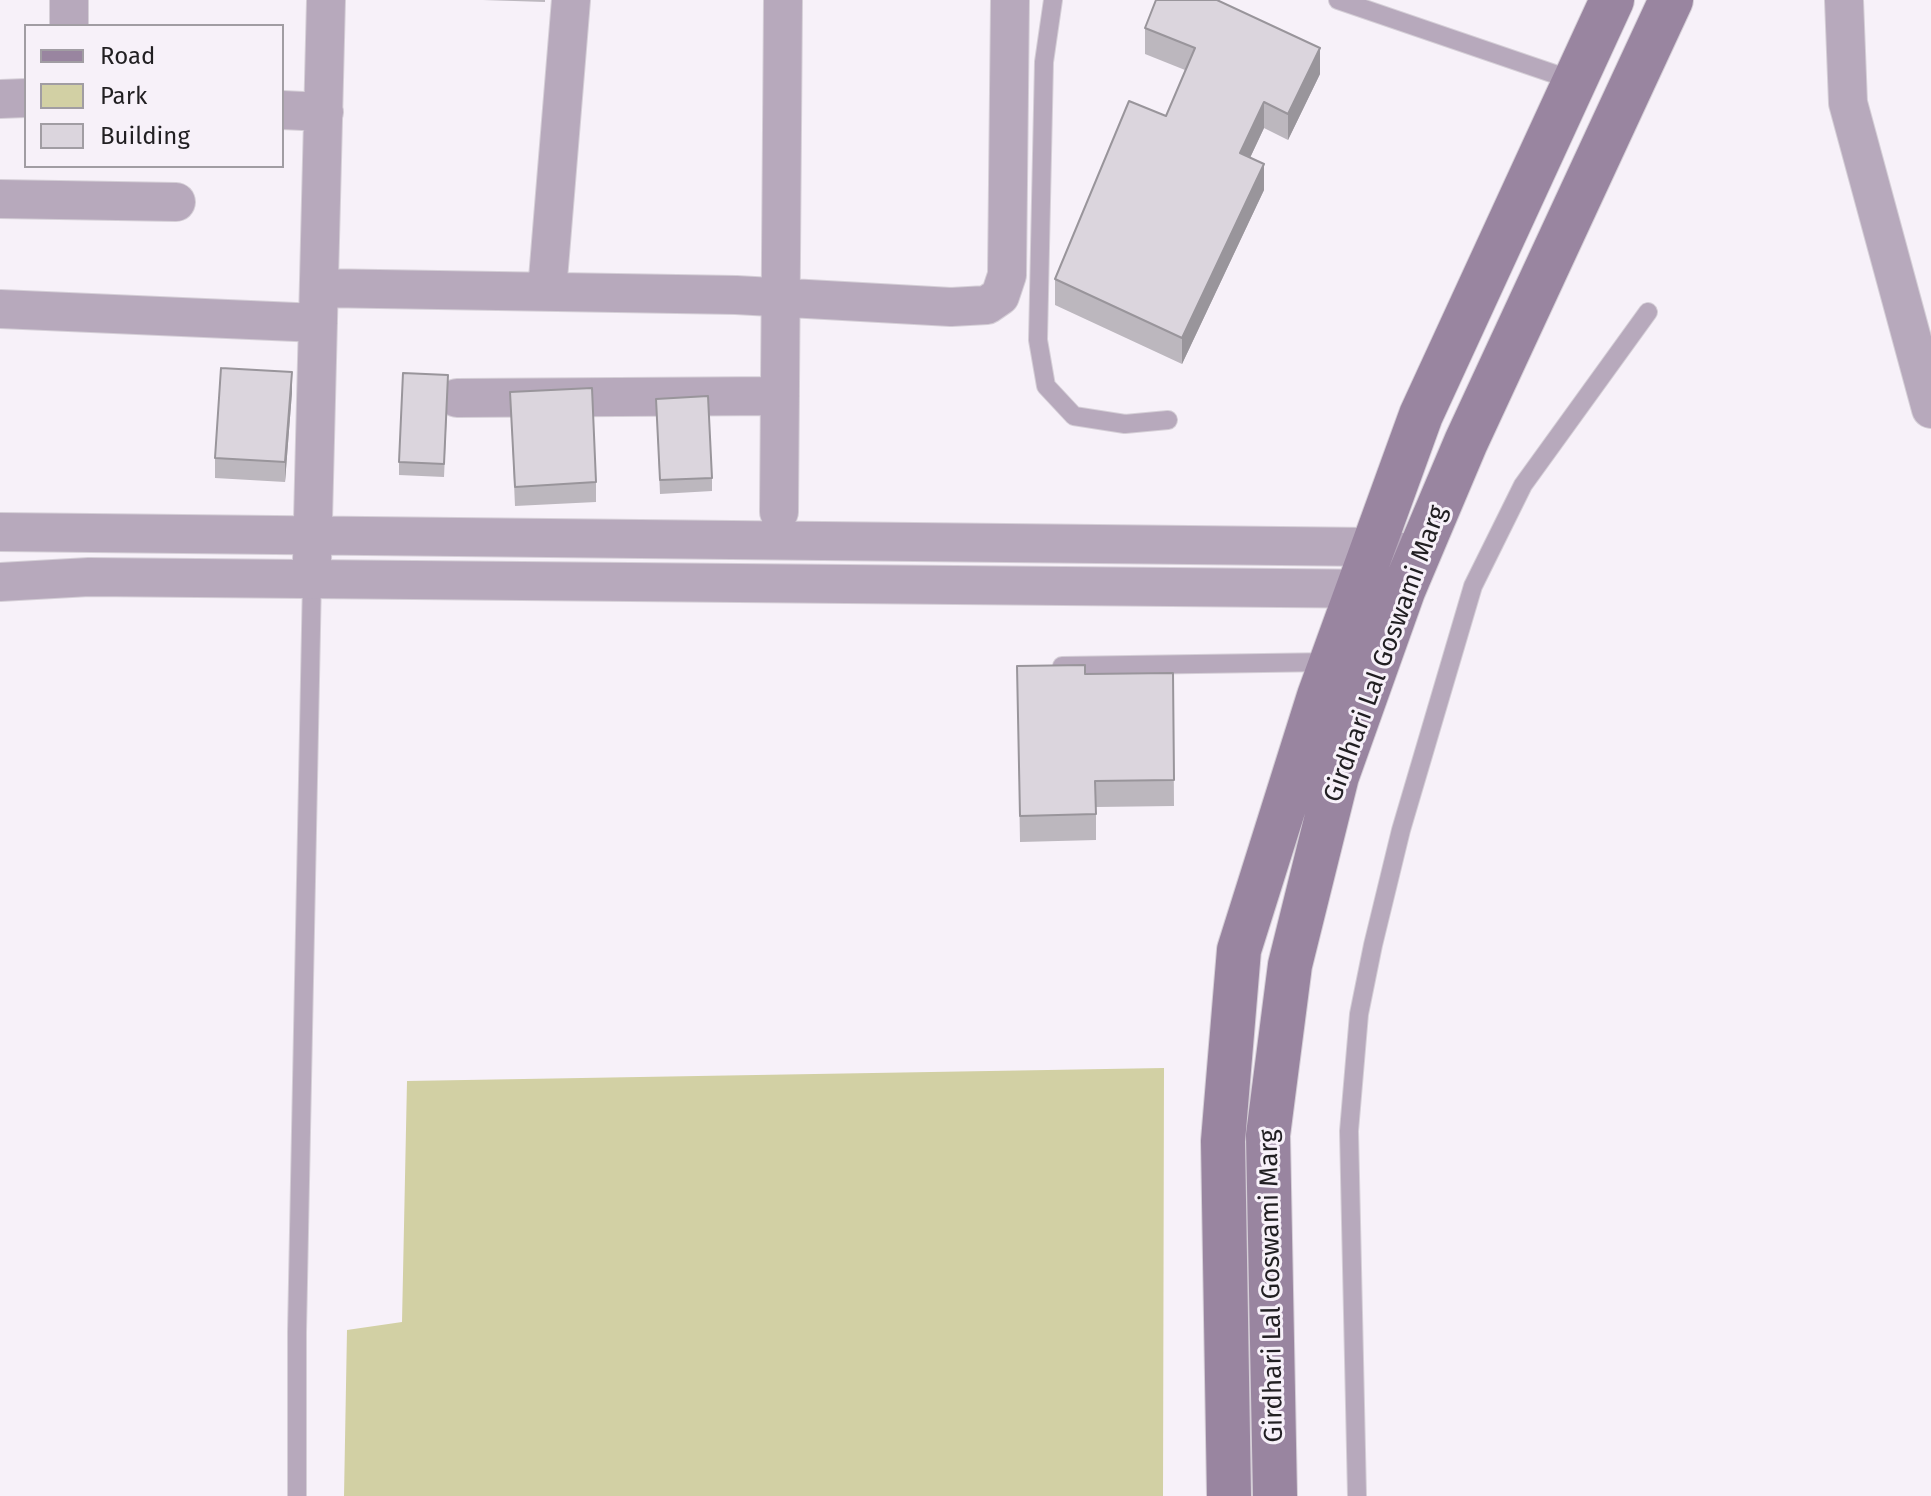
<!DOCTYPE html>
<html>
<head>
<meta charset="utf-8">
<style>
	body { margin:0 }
	#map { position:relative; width:1931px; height:1496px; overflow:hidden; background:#f7f1f9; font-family:"Fira Sans",sans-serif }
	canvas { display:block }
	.legend { position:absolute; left:24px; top:24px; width:260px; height:144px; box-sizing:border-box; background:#f7f1f9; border:2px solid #a19da3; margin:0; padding:10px 14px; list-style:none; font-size:24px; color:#211f22 }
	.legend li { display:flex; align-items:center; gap:16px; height:40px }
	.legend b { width:40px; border:2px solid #a19da3 }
</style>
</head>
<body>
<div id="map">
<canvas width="1931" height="1496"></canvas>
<ul class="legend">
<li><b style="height:10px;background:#9985a0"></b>Road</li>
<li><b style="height:22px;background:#d2d0a4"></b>Park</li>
<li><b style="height:22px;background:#dbd5dd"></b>Building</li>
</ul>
</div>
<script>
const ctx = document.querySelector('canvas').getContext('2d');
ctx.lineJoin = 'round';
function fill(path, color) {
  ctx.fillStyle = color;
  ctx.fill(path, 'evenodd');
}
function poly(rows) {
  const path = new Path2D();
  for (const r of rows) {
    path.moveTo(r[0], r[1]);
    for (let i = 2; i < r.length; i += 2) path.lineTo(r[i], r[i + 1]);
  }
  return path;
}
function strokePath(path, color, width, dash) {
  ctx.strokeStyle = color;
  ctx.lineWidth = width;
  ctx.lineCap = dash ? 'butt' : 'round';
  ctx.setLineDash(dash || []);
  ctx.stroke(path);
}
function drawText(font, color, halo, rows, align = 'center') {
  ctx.font = font + ' "Fira Sans",sans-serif';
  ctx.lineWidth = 6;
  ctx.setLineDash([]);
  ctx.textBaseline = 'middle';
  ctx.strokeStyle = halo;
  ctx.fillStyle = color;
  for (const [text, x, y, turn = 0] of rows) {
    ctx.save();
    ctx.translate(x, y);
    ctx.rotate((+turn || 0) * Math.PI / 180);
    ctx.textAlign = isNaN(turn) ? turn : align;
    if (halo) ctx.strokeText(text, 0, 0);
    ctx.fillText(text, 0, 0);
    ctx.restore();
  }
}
fill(poly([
	[1164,1068,1163,1496,344,1496,347,1330,402,1322,407,1081]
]), '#d2d0a4');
const service = poly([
	[1053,0,1044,62,1038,340,1046,386,1074,416,1125,424,1168,420],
	[1338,0,1575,81],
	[1062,666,1331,662],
	[297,1496,297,1332,312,579],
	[1357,1496,1349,1131,1359,1014,1373,945,1401,830,1473,586,1523,485,1648,312]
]);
const minor = poly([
	[1844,0,1848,103,1931,409],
	[69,26,69,0],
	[0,99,26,98],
	[282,110,324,112],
	[0,199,176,202],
	[319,288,736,295,951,307,987,305,1000,296,1007,275,1010,0],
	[547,291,571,0],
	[0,309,318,323],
	[457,398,780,396],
	[779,512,783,0],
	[0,532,1372,547,1419,555],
	[312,560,326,0],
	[0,582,89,577,1388,589]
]);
const secondary = poly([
	[1229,1496,1223,1141,1239,950,1319,696,1421,415,1612,0],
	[1275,1496,1268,1135,1290,965,1337,776,1403,591,1466,442,1671,0]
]);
strokePath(service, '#d5cfd7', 20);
strokePath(minor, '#d5cfd7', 40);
strokePath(secondary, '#d5cfd7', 46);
strokePath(service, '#b7a9bc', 18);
strokePath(minor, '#b7a9bc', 38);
strokePath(secondary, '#9985a0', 44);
fill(poly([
	[483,0,545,0,545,2],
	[1145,28,1320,74,1288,140,1264,128,1250,158,1264,190,1182,364,1055,305,1055,279,1166,116,1185,70,1145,54],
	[448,389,444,477,399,475,399,462],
	[292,392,285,482,215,478,215,458],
	[510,392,596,482,596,502,515,506],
	[656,399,712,478,712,491,660,494],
	[1017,666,1085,674,1173,673,1174,806,1096,807,1096,840,1020,842]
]), '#bcb7be');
fill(poly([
	[1320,48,1320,74,1288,140,1288,114],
	[1264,102,1264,128,1240,179,1240,153],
	[1264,164,1264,190,1182,364,1182,338],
	[292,372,292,392,285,482,285,462]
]), '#99959b');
const building = poly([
	[1156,0,1217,0,1320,48,1288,114,1264,102,1240,153,1264,164,1182,338,1055,279,1129,101,1166,116,1195,48,1145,28,1156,0],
	[221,368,292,372,285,462,215,458,221,368],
	[403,373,448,375,444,464,399,462,403,373],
	[592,388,596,482,515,487,510,392,592,388],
	[708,396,712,478,660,480,656,399,708,396],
	[1085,665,1085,674,1173,673,1174,780,1095,781,1096,814,1020,816,1017,666,1085,665]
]);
fill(building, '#dbd5dd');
strokePath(building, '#99959b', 2);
drawText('26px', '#211f22', '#f7f1f9', [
	["Girdhari Lal Goswami Marg",1386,654,-70],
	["Girdhari Lal Goswami Marg",1272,1286,-91]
]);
</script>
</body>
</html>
